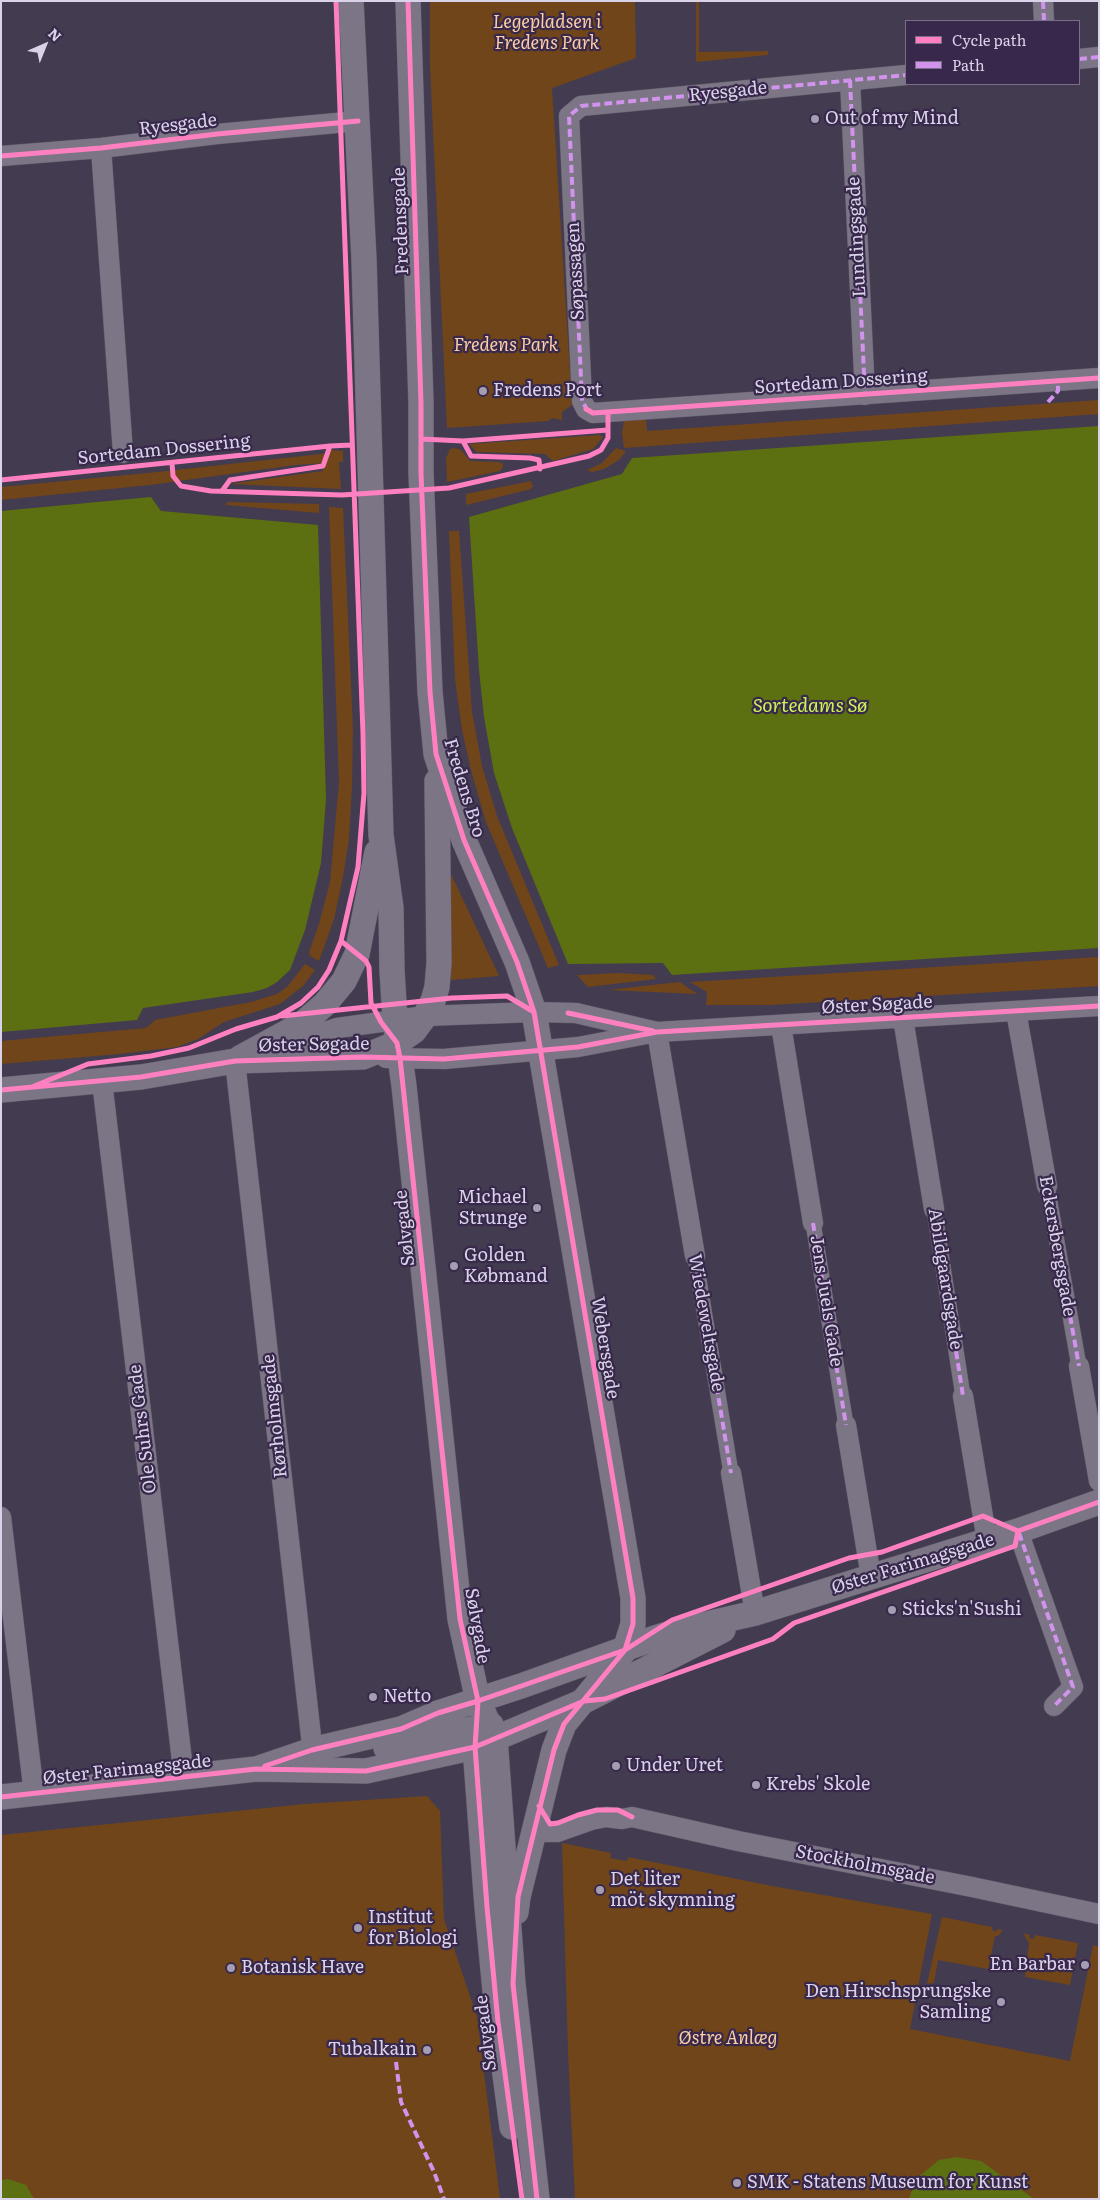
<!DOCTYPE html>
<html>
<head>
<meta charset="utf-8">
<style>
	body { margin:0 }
	#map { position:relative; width:1100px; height:2200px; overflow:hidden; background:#433b4f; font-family:Literata,serif }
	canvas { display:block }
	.frame { position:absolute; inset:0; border:2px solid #dad2e8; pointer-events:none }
	.legend { position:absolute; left:905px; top:20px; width:175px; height:65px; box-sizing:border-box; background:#38294c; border:1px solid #796d8a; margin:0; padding:6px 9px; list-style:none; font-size:15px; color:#dad2e8 }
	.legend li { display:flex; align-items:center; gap:10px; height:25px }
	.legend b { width:25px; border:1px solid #796d8a }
	.north { position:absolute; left:20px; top:20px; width:50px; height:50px; -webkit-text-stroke:4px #38294c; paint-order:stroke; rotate:44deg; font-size:14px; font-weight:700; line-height:20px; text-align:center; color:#dad2e8 }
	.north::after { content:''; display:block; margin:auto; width:18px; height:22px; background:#dad2e8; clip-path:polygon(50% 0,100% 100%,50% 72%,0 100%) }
</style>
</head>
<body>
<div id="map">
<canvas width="1100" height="2200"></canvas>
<div class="frame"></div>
<ul class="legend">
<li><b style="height:6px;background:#ff80c0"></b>Cycle path</li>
<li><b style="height:6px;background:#d193ec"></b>Path</li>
</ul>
<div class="north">N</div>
</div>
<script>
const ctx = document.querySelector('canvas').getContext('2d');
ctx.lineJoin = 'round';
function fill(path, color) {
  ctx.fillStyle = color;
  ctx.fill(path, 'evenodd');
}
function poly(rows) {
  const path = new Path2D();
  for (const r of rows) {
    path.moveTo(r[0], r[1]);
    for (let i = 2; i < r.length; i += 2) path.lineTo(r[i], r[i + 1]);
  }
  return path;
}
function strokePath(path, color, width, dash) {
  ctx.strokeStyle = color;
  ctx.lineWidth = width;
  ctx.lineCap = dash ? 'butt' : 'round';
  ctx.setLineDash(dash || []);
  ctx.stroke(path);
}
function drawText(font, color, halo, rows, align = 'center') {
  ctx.font = font + ' Literata,serif';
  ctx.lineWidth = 4.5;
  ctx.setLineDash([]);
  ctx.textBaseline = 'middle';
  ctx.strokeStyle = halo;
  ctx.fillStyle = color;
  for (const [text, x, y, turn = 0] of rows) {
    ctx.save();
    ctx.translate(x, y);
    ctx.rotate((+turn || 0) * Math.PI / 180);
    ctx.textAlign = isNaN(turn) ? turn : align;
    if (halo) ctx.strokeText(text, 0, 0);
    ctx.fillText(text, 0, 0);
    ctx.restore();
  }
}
fill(poly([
	[430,1,635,1,636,58,552,88,572,405,562,412,562,420,552,418,548,421,447,428,430,66],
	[696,1,699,1,699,52,768,51,768,55,696,62],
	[1099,400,1099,414,624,448,622,433,624,420,646,419,647,431],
	[599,435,603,437,593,449,553,461,545,454,477,452,469,444],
	[454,448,461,450,470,461,499,462,503,464,503,467,500,471,447,482,446,458,450,449],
	[616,448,626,451,619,460,604,469,592,472,587,470,602,463],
	[331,450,343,451,343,462,339,462,341,489,229,484,323,471,325,463,295,465,150,485,1,500,1,487,148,473,330,453],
	[531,481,533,486,531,489,466,505,466,494],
	[227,502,319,504,319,513,226,505],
	[329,507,343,508,353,729,352,786,349,839,343,877,334,919,319,961,310,956,309,952,319,924,330,882,339,782],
	[449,531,459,531,472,712,482,766,497,816,559,965,548,968,486,822,471,770,462,730,455,679],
	[449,875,452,876,499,976,451,980],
	[1099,957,1099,986,770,1005,706,1005,707,992,690,982],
	[305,964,315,970,303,986,280,1004,224,1022,198,1039,177,1047,120,1054,1,1064,1,1041,146,1028,155,1020,251,1002,277,994,287,987],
	[619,973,653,975,656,979,588,987,577,975],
	[680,982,697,994,608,990,661,984],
	[427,1796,440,1811,444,1919,477,2017,500,2199,1,2199,1,1835,305,1804],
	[562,1843,611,1853,610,1858,627,1861,628,1857,772,1886,932,1914,910,2029,1070,2061,1093,1945,1099,1947,1099,2199,575,2199,568,2052],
	[942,1917,992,1927,993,1931,996,1932,997,1929,1003,1930,998,1936,995,1936,988,1969,938,1960,934,1983,927,1984],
	[1023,1933,1030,1935,1029,1938,1034,1939,1035,1935,1078,1943,1070,1985,1025,1977,1029,1943]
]), '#71451a');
fill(poly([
	[1099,426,1099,948,672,975,663,963,568,964,512,828,494,773,484,717,479,670,469,517,622,474,632,458],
	[151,497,161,511,318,525,326,799,321,863,305,930,290,970,277,982,267,988,253,992,143,1008,137,1020,1,1032,1,511],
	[956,2157,981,2161,1034,2199,909,2199,916,2179,939,2160],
	[8,2179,26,2185,34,2199,1,2199,1,2180]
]), '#5c7011');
const pedestrian = poly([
	[1047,1186,1079,1366],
	[934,1209,963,1396],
	[813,1223,846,1425],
	[695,1256,731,1473]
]);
const minor = poly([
	[1043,1,1044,21],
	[1079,59,1099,57],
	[906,75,581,106,569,116,582,401,586,409,593,413,1099,378],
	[850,80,865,395],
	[101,148,123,453],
	[1,156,101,148,217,134,358,121],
	[1016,1011,1047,1186],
	[903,1018,934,1209],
	[781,1025,813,1223],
	[657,1032,695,1256],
	[386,1058,444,1059,578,1047,657,1032,1099,1006],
	[102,1081,184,1778],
	[1079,1366,1099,1481],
	[963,1396,987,1541],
	[846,1425,871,1577],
	[731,1473,755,1613],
	[1,1517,34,1794],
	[1018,1531,1073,1687,1054,1706],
	[314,1763,235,1061,337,1028,425,1016,534,1012,576,1013,657,1032],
	[532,1832,557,1832,591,1820,606,1817,622,1819,632,1817,738,1841,972,1887,1099,1914]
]);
const tertiary = poly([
	[351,1,364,260,381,835,391,908,392,970,395,1020,404,1086,460,1619,478,1701,495,1738,513,1984,537,2199],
	[408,1,421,403,421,473,430,692,436,754,464,840,517,962,534,1012,633,1598,633,1624,625,1650,564,1724,554,1750,518,1897,516,1912],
	[240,1058,302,1024,325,1004,344,981,357,954,377,852],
	[1,1090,141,1077,235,1061,363,1057,397,1043,414,1031,425,1016,433,1001,437,987,439,963,437,781],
	[476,1731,475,1747,487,1907,498,2022,512,2127],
	[386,1748,491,1725],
	[256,1769,312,1750,401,1729,438,1713,521,1686,652,1639,681,1630,755,1613,1018,1531,1099,1502],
	[1,1797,256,1769,366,1771,475,1747,584,1701,723,1630]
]);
strokePath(pedestrian, '#60596a', 16);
strokePath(minor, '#60596a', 21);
strokePath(tertiary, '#60596a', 26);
strokePath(pedestrian, '#7b7585', 15);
strokePath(minor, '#7b7585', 20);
strokePath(tertiary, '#7b7585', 25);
strokePath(poly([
	[1043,1,1044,21],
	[1079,59,1099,57],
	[850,80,865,395],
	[1048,402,1058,391,1058,381],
	[588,411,582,401,569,116,581,106,906,75],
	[1047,1186,1079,1366],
	[934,1209,963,1396],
	[813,1223,846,1425],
	[695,1256,731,1473],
	[1019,1533,1073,1687,1054,1706],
	[396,2062,401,2102,434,2172,444,2199]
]), '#d193ec', 4, [8, 4]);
strokePath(poly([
	[408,1,421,403,421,473,430,692,436,754,464,840,517,962,534,1012,633,1598,633,1624,625,1650,564,1724,554,1750,518,1897,513,1984,537,2199],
	[1,156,101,148,217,134,358,121],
	[586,409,593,413,1099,378],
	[421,439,463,441,608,430],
	[463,441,471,456,530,458,539,460,540,469],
	[172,463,173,476,181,486,211,491,342,495,449,488,589,456,601,450,608,438,608,412],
	[1,480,330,446],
	[222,491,230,480,323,466,330,446,351,445],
	[341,941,366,961,369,967,371,1003,381,1022,397,1043,400,1058,460,1619,478,1701,475,1747,487,1907,498,2022,522,2199],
	[568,1013,653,1031],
	[282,1016,452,998,507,996,534,1012],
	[32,1087,88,1064,151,1056,189,1048,236,1029,277,1017,301,1003,318,987,329,970,341,941,358,867,364,793,363,733,336,1],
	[1,1090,141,1077,235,1061,363,1057,444,1059,578,1047,657,1032,1099,1006],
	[1018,1531,1099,1502],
	[265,1766,312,1750,401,1729,438,1713,478,1701,625,1650,672,1620,849,1558,882,1552,983,1516,1018,1531],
	[1,1797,256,1769,366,1771,475,1747,584,1701,605,1699,773,1639,794,1623,1015,1546,1018,1531],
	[539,1806,550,1824,558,1823,578,1815,597,1810,618,1810,632,1817]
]), '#ff80c0', 5);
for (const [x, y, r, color] of [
	[815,119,5,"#a59db2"],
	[483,391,5,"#a59db2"],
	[537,1208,5,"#a59db2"],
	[454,1266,5,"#a59db2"],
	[892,1610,5,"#a59db2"],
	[373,1697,5,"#a59db2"],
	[616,1766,5,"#a59db2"],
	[756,1785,5,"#a59db2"],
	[600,1890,5,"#a59db2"],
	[358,1928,5,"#a59db2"],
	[1085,1965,5,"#a59db2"],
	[231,1968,5,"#a59db2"],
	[1001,2002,5,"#a59db2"],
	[427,2050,5,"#a59db2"],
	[737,2183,5,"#a59db2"]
]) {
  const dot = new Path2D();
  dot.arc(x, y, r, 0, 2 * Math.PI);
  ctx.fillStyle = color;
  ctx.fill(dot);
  strokePath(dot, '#38294c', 2);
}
drawText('italic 18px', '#fccea6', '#38294c', [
	["Legepladsen i",547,23],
	["Fredens Park",547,44],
	["Fredens Park",506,346],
	["Østre Anlæg",728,2039]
]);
drawText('18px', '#dad2e8', '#38294c', [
	["Ryesgade",728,92,-6],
	["Ryesgade",178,125,-7],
	["Fredensgade",401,221,-92],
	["Lundingsgade",857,237,-93],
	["Søpassagen",576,271,-93],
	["Sortedam Dossering",841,382,-4],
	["Sortedam Dossering",164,450,-6],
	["Fredens Bro",464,788,73],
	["Øster Søgade",877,1005,-3],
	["Øster Søgade",314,1045,-1],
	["Sølvgade",405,1228,-96],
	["Eckersbergsgade",1057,1246,80],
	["Abildgaardsgade",945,1279,81],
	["Jens Juels Gade",826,1301,81],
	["Wiedeweltsgade",706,1323,80],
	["Webersgade",605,1348,81],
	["Rørholmsgade",275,1416,-96],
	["Ole Suhrs Gade",143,1429,-97],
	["Øster Farimagsgade",913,1564,-17],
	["Sølvgade",477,1626,80],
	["Øster Farimagsgade",127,1770,-6],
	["Stockholmsgade",865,1865,11],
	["Sølvgade",486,2033,-97]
]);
drawText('18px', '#dad2e8', '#38294c', [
	["Out of my Mind",825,119],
	["Fredens Port",493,391],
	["Michael",527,1198,"right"],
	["Strunge",527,1219,"right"],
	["Golden",464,1256],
	["Købmand",464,1277],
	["Sticks'n'Sushi",902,1610],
	["Netto",383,1697],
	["Under Uret",626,1766],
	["Krebs' Skole",766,1785],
	["Det liter",610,1880],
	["möt skymning",610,1901],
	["Institut",368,1918],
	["for Biologi",368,1939],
	["En Barbar",1075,1965,"right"],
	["Botanisk Have",241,1968],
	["Den Hirschsprungske",991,1992,"right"],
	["Samling",991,2013,"right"],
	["Tubalkain",417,2050,"right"],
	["SMK - Statens Museum for Kunst",747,2183]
], 'left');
drawText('italic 19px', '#ccf356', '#38294c', [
	["Sortedams Sø",810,706]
]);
</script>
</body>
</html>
